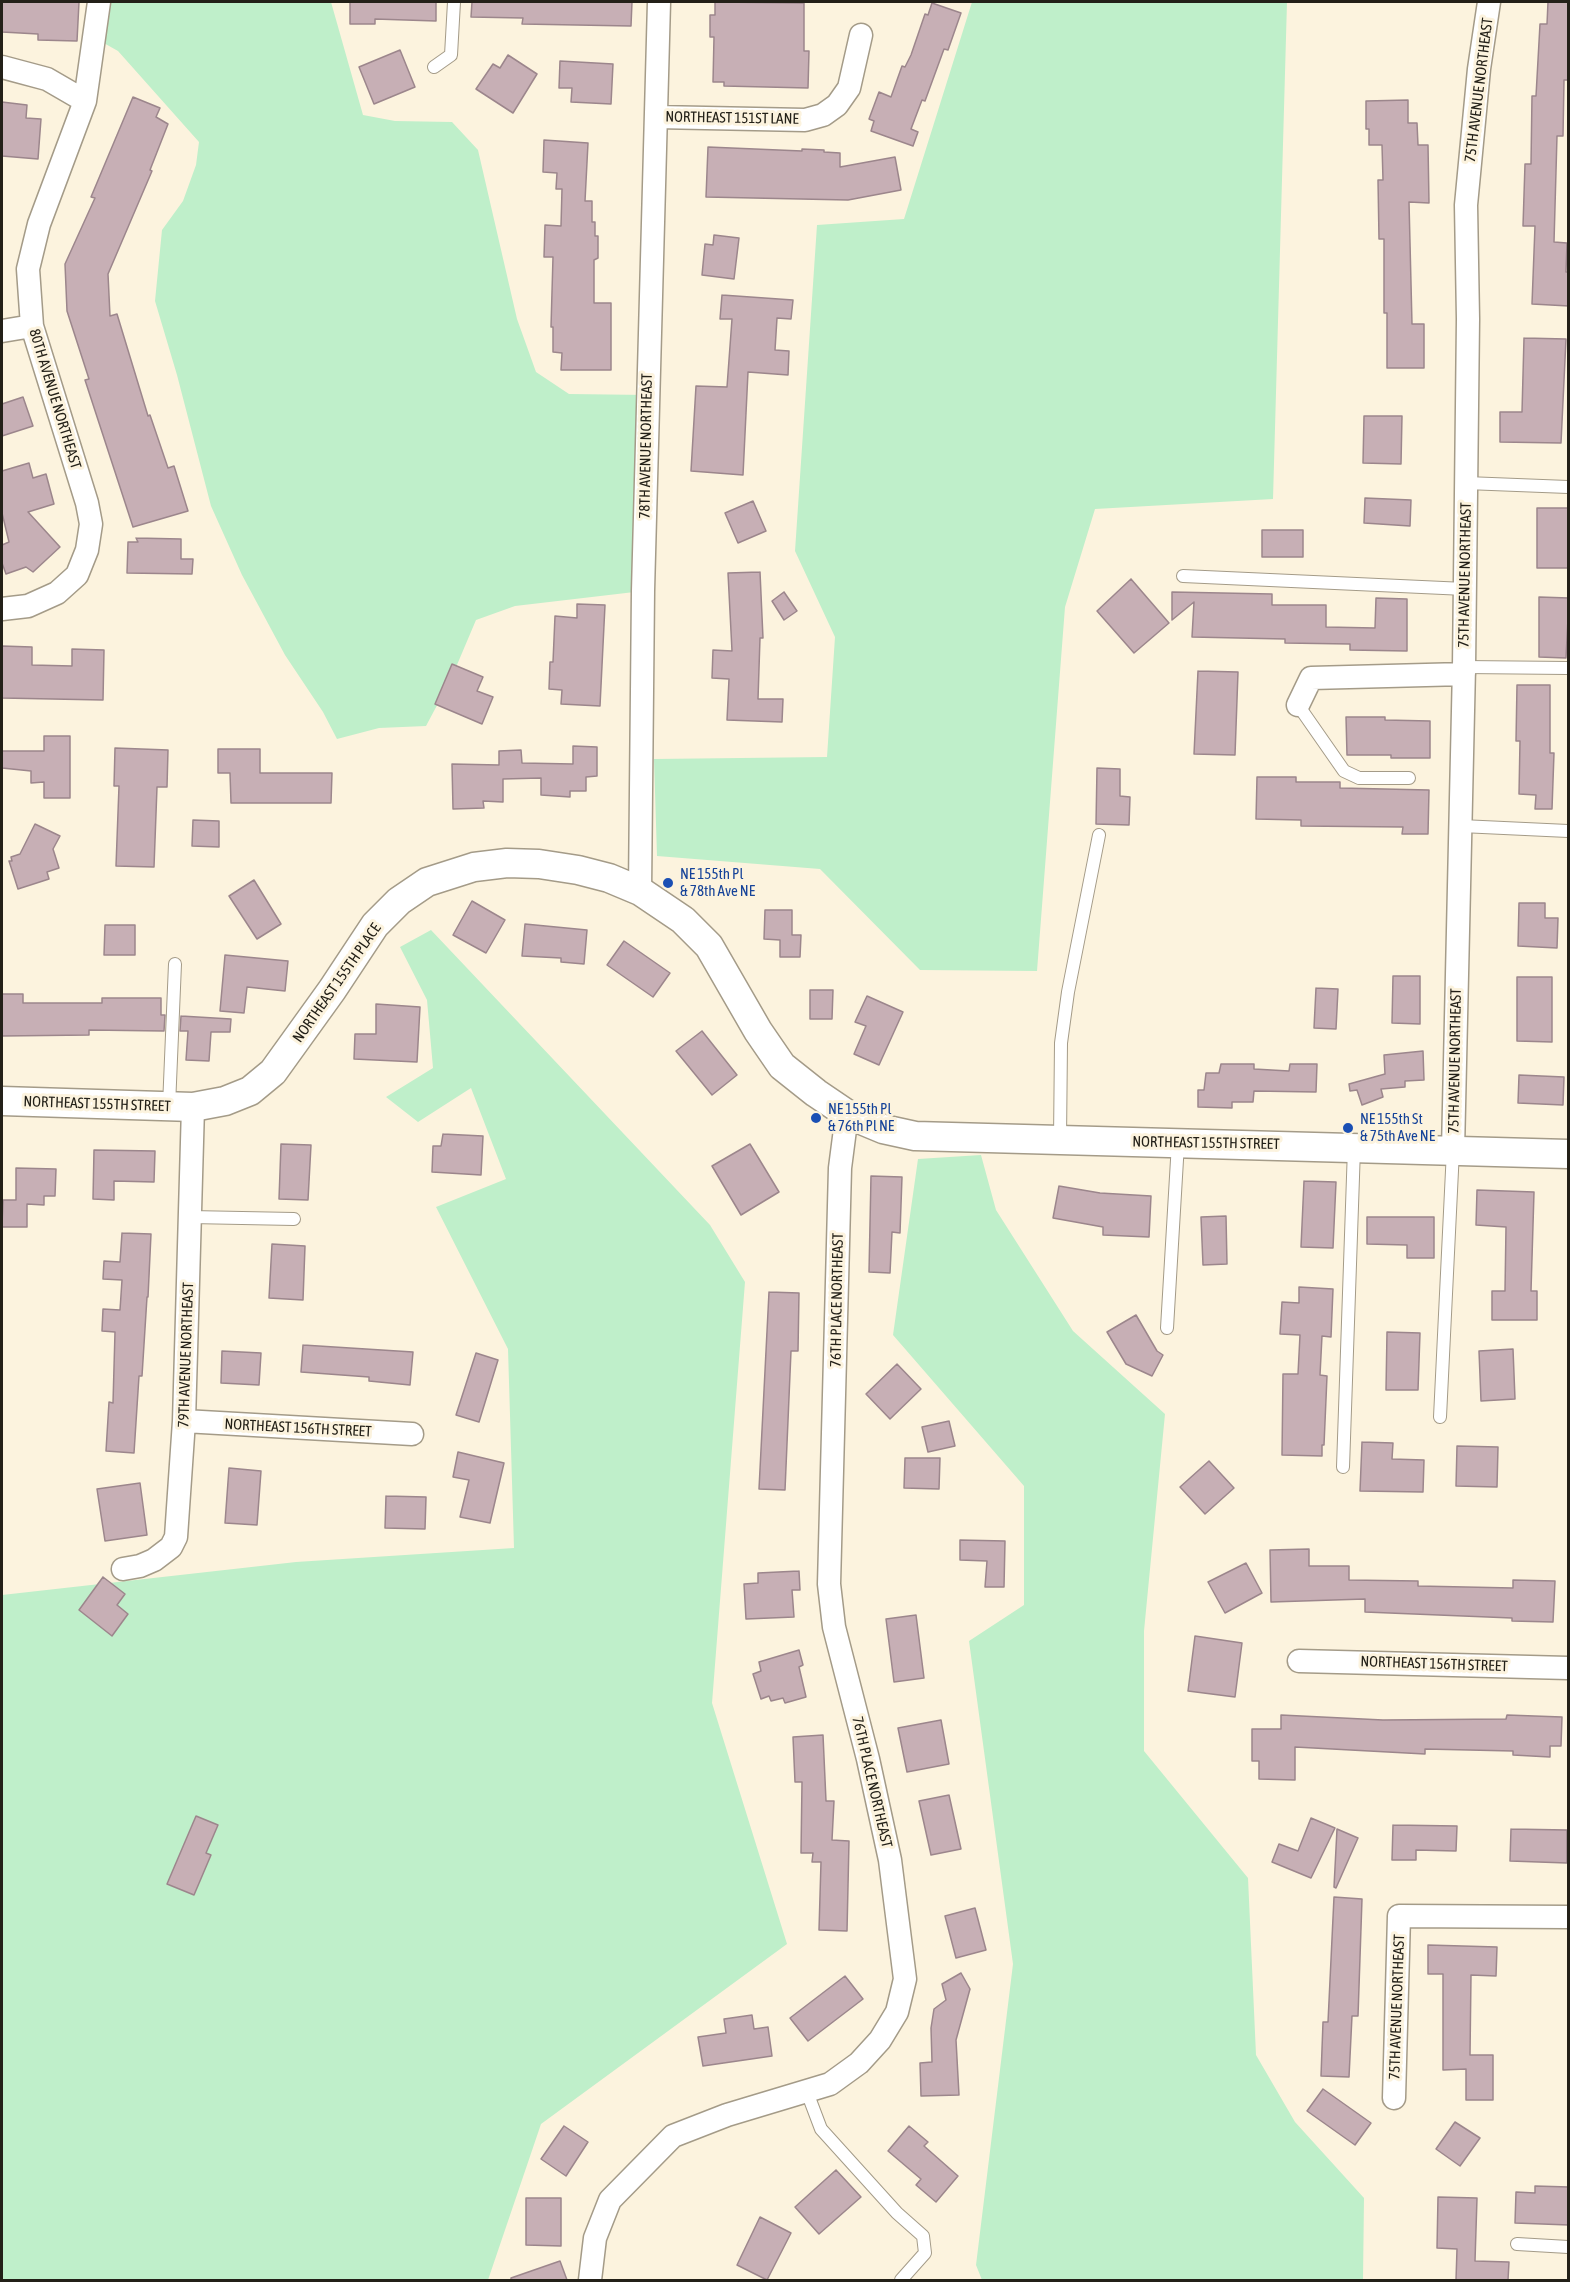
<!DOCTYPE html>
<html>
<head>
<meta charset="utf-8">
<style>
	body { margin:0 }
	#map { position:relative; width:1570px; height:2282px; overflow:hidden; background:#fcf3de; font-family:"Asap Condensed",sans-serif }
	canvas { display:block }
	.frame { position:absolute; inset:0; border:3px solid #232018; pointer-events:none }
</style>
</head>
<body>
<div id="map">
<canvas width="1570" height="2282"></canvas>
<div class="frame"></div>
</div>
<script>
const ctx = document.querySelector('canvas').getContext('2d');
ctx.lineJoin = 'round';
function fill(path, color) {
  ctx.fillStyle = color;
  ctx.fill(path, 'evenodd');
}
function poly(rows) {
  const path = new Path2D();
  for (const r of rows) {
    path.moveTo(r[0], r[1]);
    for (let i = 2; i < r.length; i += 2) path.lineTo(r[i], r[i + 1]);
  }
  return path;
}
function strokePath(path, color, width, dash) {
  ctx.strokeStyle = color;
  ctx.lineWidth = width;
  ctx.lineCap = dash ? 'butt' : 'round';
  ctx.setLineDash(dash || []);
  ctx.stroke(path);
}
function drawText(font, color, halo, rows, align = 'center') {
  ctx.font = font + ' "Asap Condensed",sans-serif';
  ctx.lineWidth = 6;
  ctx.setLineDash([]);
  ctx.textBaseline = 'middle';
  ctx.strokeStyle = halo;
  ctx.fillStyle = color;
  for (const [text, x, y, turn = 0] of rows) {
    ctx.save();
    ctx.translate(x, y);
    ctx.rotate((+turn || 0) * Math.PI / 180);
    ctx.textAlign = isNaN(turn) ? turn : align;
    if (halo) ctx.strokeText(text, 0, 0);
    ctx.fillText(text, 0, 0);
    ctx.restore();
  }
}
fill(poly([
	[99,2,331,2,363,115,395,121,452,122,478,150,517,319,536,372,569,394,648,395,643,591,515,606,476,620,451,679,426,726,379,728,337,739,323,712,285,655,242,575,211,506,177,375,155,301,162,230,183,201,196,165,199,142,118,51,93,37],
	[972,2,1287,2,1273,499,1095,509,1065,607,1037,971,920,970,820,869,657,856,654,759,827,757,835,637,795,551,817,225,904,219],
	[431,930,710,1225,745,1282,712,1703,787,1944,541,2124,488,2280,2,2280,2,1595,296,1562,514,1548,508,1349,436,1207,506,1179,471,1088,418,1122,386,1097,433,1068,427,1000,400,947],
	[981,1155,996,1210,1073,1331,1165,1414,1144,1631,1144,1751,1248,1878,1256,2055,1295,2122,1364,2198,1363,2280,982,2280,976,2265,1013,1964,969,1641,1024,1605,1024,1486,893,1335,918,1159]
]), '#bfefca');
const building = poly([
	[2,2,79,2,77,41,38,40,38,34,2,32,2,2],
	[350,2,436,2,436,21,375,19,375,24,350,24,350,2],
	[472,2,632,2,631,26,522,24,523,18,471,17,472,2],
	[715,2,804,3,804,51,809,51,808,88,724,86,724,82,713,82,714,37,710,37,710,15,715,15,715,2],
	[1548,2,1569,2,1569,80,1564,80,1563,136,1557,136,1554,242,1567,243,1566,272,1569,272,1569,306,1532,304,1535,226,1523,226,1525,164,1531,164,1532,96,1536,96,1540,24,1547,24,1548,2],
	[932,3,961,13,948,50,944,49,925,101,922,100,911,129,918,132,913,146,871,131,874,121,869,119,879,92,891,97,902,66,905,67,911,55,925,14,928,15,932,3],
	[400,50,415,87,374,104,359,67,400,50],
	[508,55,537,74,513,113,476,89,493,64,500,68,508,55],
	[560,61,613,64,611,104,571,102,572,88,559,88,560,61],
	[133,97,160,108,156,117,168,124,150,170,152,171,108,274,110,316,117,314,148,416,150,415,168,468,174,466,188,511,133,527,85,380,89,379,67,311,65,264,95,198,91,197,133,97],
	[1408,100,1408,123,1417,123,1418,145,1428,145,1429,203,1409,202,1412,324,1424,324,1424,368,1387,368,1387,313,1384,313,1384,239,1379,239,1378,180,1383,180,1382,145,1369,145,1369,129,1366,129,1366,101,1408,100],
	[2,102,27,105,26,118,41,119,38,159,2,156,2,102],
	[544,140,588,143,585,201,592,201,592,222,595,222,595,236,598,236,598,258,594,260,594,303,611,303,611,370,561,370,562,353,553,352,553,327,551,327,553,257,544,257,545,225,561,226,562,189,556,189,557,173,543,172,544,140],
	[708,147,802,151,802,149,824,150,824,152,840,153,840,167,895,157,901,190,848,200,706,197,708,147],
	[714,235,739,238,734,279,702,275,705,244,713,245,714,235],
	[722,295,793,300,791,319,777,318,775,350,789,351,788,375,748,372,743,475,691,471,696,386,727,387,732,319,720,319,722,295],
	[1524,338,1566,339,1561,443,1500,442,1500,412,1522,412,1524,338],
	[23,397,33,426,2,436,2,404,23,397],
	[1364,416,1402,416,1401,464,1363,463,1364,416],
	[29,463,33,478,46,474,54,504,28,512,60,547,33,572,26,567,6,574,2,563,2,545,9,542,2,513,2,471,29,463],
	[1365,498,1411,500,1410,526,1364,523,1365,498],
	[753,501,766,531,738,543,725,513,753,501],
	[1537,508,1569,508,1569,568,1537,568,1537,508],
	[1262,530,1303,530,1303,557,1262,557,1262,530],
	[136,538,181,539,181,559,193,559,192,574,127,573,128,542,138,542,136,538],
	[760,572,763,638,760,638,758,699,783,699,782,722,727,720,729,679,712,678,713,650,732,651,728,573,760,572],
	[1131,579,1169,623,1134,653,1097,611,1131,579],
	[784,592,797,611,784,620,772,601,784,592],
	[1172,592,1272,594,1272,605,1326,605,1326,627,1375,628,1376,598,1407,599,1407,651,1350,650,1350,644,1285,643,1285,639,1192,637,1194,602,1172,620,1172,592],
	[1539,597,1569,598,1566,658,1539,657,1539,597],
	[577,604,605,605,600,706,561,704,562,690,549,689,550,662,553,662,555,616,577,618,577,604],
	[2,646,32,647,32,665,72,666,72,649,104,650,103,700,2,698,2,646],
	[452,664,483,677,477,691,493,697,482,724,435,704,452,664],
	[1198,671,1238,672,1235,755,1194,754,1198,671],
	[1517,685,1550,685,1550,753,1554,753,1552,809,1535,809,1536,795,1519,794,1520,741,1516,741,1517,685],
	[1346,717,1385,717,1385,720,1430,721,1430,758,1391,758,1391,755,1347,755,1346,717],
	[44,736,70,736,70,798,44,798,44,782,31,783,31,771,2,768,2,751,44,751,44,736],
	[573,746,597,747,597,776,586,777,586,791,570,791,570,797,541,795,541,778,503,779,503,802,483,801,484,808,453,809,452,764,499,765,499,751,521,750,522,763,573,764,573,746],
	[115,748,168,750,167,787,157,787,154,867,116,866,119,786,114,786,115,748],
	[218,749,260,749,260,773,332,773,331,803,231,803,230,773,218,773,218,749],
	[1097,768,1120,769,1120,796,1130,797,1129,825,1096,824,1097,768],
	[1257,777,1296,777,1296,782,1340,782,1340,788,1429,790,1428,834,1402,834,1403,827,1301,826,1301,820,1256,819,1257,777],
	[193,820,219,821,219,847,192,846,193,820],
	[35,824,60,836,53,849,59,868,47,872,49,879,18,889,9,861,12,861,11,857,20,854,35,824],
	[254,880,281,924,257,939,229,896,254,880],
	[472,901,505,920,486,953,453,935,472,901],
	[1519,903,1545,903,1545,918,1558,918,1557,948,1518,946,1519,903],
	[765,910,792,910,792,935,801,935,800,957,780,957,780,940,764,939,765,910],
	[525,924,587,930,584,964,561,962,561,958,522,956,525,924],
	[105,925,135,925,135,955,104,955,105,925],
	[624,941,670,973,653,997,607,965,624,941],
	[225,955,288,961,285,991,247,987,244,1013,220,1011,225,955],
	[1393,976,1420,976,1420,1024,1392,1023,1393,976],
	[1517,977,1552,977,1552,1042,1517,1041,1517,977],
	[1316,988,1338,989,1336,1029,1314,1028,1316,988],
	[810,990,833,990,832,1019,810,1019,810,990],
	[2,994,23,994,23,1003,102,1003,102,998,161,998,161,1015,165,1015,164,1031,89,1030,89,1035,2,1036,2,994],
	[867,996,903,1012,879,1065,854,1054,866,1026,855,1022,867,996],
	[376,1004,420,1007,417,1062,354,1059,355,1034,376,1034,376,1004],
	[181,1016,231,1019,230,1032,211,1032,209,1061,186,1060,188,1031,180,1031,181,1016],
	[702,1031,737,1075,712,1095,676,1051,702,1031],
	[1423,1051,1424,1080,1405,1081,1405,1087,1381,1089,1383,1097,1362,1105,1357,1090,1350,1091,1349,1084,1385,1074,1384,1055,1423,1051],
	[1221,1064,1254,1064,1254,1069,1289,1071,1290,1064,1317,1064,1316,1092,1254,1091,1253,1102,1232,1102,1232,1108,1198,1107,1198,1090,1204,1090,1206,1073,1219,1073,1221,1064],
	[1519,1075,1564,1077,1563,1105,1518,1103,1519,1075],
	[443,1134,483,1136,481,1175,432,1172,433,1146,441,1146,443,1134],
	[281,1144,311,1145,308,1200,279,1199,281,1144],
	[750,1144,779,1192,741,1215,712,1166,750,1144],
	[94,1150,155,1151,154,1182,114,1181,114,1200,93,1199,94,1150],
	[16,1168,56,1169,55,1196,44,1196,44,1205,27,1204,27,1227,2,1227,3,1200,16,1200,16,1168],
	[871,1176,902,1177,900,1233,892,1232,890,1273,869,1272,871,1176],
	[1304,1181,1336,1182,1333,1248,1301,1247,1304,1181],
	[1059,1186,1100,1193,1151,1196,1149,1237,1103,1235,1103,1227,1053,1218,1059,1186],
	[1477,1190,1534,1192,1531,1291,1537,1291,1537,1320,1492,1320,1492,1291,1505,1291,1506,1227,1476,1225,1477,1190],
	[1226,1216,1227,1264,1203,1265,1201,1217,1226,1216],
	[1367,1217,1434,1217,1434,1258,1407,1258,1407,1245,1367,1244,1367,1217],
	[122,1233,151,1234,148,1297,147,1297,142,1376,139,1376,134,1453,106,1451,109,1402,113,1403,115,1332,102,1331,103,1309,120,1310,122,1280,103,1279,104,1261,120,1262,122,1233],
	[272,1244,305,1246,303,1300,269,1298,272,1244],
	[1299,1287,1333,1289,1331,1337,1322,1336,1320,1375,1327,1376,1324,1445,1322,1445,1322,1456,1282,1455,1283,1374,1298,1374,1300,1335,1280,1334,1282,1302,1299,1303,1299,1287],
	[769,1292,799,1293,798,1351,791,1351,785,1490,759,1489,769,1292],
	[1136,1315,1157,1351,1163,1355,1152,1376,1126,1364,1107,1332,1136,1315],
	[1387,1332,1420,1333,1418,1390,1386,1390,1387,1332],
	[303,1345,413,1352,410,1385,369,1381,369,1377,301,1372,303,1345],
	[1513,1349,1515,1399,1481,1401,1479,1351,1513,1349],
	[222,1351,261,1353,259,1385,221,1383,222,1351],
	[476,1353,498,1360,479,1422,456,1415,476,1353],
	[897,1364,921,1389,890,1419,866,1394,897,1364],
	[949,1421,955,1446,928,1452,922,1427,949,1421],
	[1362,1442,1393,1443,1392,1459,1424,1460,1423,1492,1360,1491,1362,1442],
	[1457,1446,1498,1447,1497,1487,1456,1486,1457,1446],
	[458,1452,504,1463,490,1523,460,1517,469,1480,453,1477,458,1452],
	[905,1458,940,1458,939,1489,904,1488,905,1458],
	[1209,1461,1234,1488,1205,1514,1180,1487,1209,1461],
	[229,1468,261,1471,257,1525,225,1523,229,1468],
	[140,1483,147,1535,105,1541,97,1489,140,1483],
	[386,1496,426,1497,425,1529,385,1528,386,1496],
	[960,1540,1005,1541,1004,1587,985,1587,987,1561,960,1560,960,1540],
	[1309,1549,1309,1566,1349,1566,1349,1580,1418,1581,1418,1586,1513,1588,1513,1580,1555,1581,1553,1622,1512,1621,1512,1618,1365,1612,1365,1599,1271,1602,1270,1550,1309,1549],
	[1246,1563,1262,1593,1225,1613,1208,1582,1246,1563],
	[799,1571,800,1590,792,1590,794,1617,746,1619,744,1584,758,1583,758,1573,799,1571],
	[103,1577,125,1594,117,1605,128,1614,112,1636,79,1610,103,1577],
	[916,1615,924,1678,894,1682,886,1619,916,1615],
	[1195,1636,1242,1643,1235,1697,1188,1691,1195,1636],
	[799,1650,803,1665,799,1667,806,1697,785,1703,783,1698,771,1701,769,1696,761,1699,753,1674,761,1671,759,1662,799,1650],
	[1281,1715,1383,1720,1506,1719,1507,1715,1562,1717,1561,1746,1550,1746,1550,1757,1513,1755,1513,1751,1425,1749,1425,1754,1295,1747,1295,1780,1259,1779,1259,1761,1252,1761,1252,1729,1281,1729,1281,1715],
	[941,1720,949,1764,907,1772,898,1728,941,1720],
	[823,1735,826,1801,834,1801,832,1840,849,1841,847,1931,819,1930,821,1862,812,1862,813,1853,801,1853,802,1782,795,1782,793,1737,823,1735],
	[949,1795,961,1849,931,1855,919,1801,949,1795],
	[196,1816,218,1825,206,1853,211,1855,194,1895,167,1884,196,1816],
	[1311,1818,1335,1828,1311,1878,1272,1862,1279,1844,1298,1851,1311,1818],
	[1393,1825,1457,1826,1456,1851,1416,1850,1416,1860,1392,1860,1393,1825],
	[1337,1829,1358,1838,1336,1888,1334,1887,1337,1829],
	[1511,1829,1567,1830,1567,1863,1510,1861,1511,1829],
	[1334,1897,1362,1899,1358,2016,1352,2016,1349,2077,1321,2076,1323,2022,1328,2022,1334,1897],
	[975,1908,986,1950,956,1958,945,1916,975,1908],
	[1428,1945,1497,1947,1496,1976,1471,1975,1470,2055,1493,2055,1493,2100,1466,2100,1466,2069,1443,2070,1443,1974,1428,1974,1428,1945],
	[961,1973,970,1989,956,2040,959,2095,921,2096,920,2063,932,2062,931,2028,934,2009,946,2000,942,1984,961,1973],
	[845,1976,863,1999,808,2041,790,2018,845,1976],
	[752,2015,754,2029,768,2027,772,2056,703,2066,698,2037,726,2033,724,2019,752,2015],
	[1323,2089,1371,2123,1355,2145,1307,2111,1323,2089],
	[1455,2122,1480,2138,1460,2166,1436,2149,1455,2122],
	[564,2126,588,2142,566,2176,541,2159,564,2126],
	[909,2126,928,2142,924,2146,958,2176,936,2202,916,2185,921,2179,888,2151,909,2126],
	[836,2170,861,2197,819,2234,795,2207,836,2170],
	[1535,2186,1569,2187,1569,2225,1515,2223,1516,2192,1535,2193,1535,2186],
	[1438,2197,1477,2198,1475,2261,1509,2262,1508,2280,1456,2280,1457,2249,1437,2248,1438,2197],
	[526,2198,561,2198,561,2246,526,2245,526,2198],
	[760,2217,791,2233,767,2280,737,2265,760,2217],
	[560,2261,567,2280,511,2280,511,2278,560,2261]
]);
fill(building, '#c7afb5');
strokePath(building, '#9c868c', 1.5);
const service = poly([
	[434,67,451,55,454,2],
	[1466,483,1568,487],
	[1183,576,1465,589],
	[1464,667,1568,668],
	[1298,705,1344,771,1359,778,1409,778],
	[1461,826,1568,831],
	[169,1106,175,964],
	[1060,1139,1061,1043,1068,992,1099,835],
	[190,1217,294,1219],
	[1167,1328,1178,1143],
	[1440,1417,1453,1150],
	[1343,1467,1354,1148],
	[807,2092,821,2129,897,2213,923,2236,925,2253,901,2280],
	[1517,2244,1568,2247]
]);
const minor = poly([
	[2,67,47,79,85,101],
	[656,117,805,120,823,115,837,105,849,88,861,35],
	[2,331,32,326],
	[2,609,28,606,57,593,77,575,87,550,91,524,87,503,32,326,28,269,39,224,85,101,99,2],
	[1298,705,1311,678,1464,674],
	[640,891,643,591,659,2],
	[1453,1150,1464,667,1468,319,1466,205,1479,69,1489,2],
	[184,1421,412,1434],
	[123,1569,140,1566,154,1560,171,1547,176,1537,184,1421,193,1107],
	[1299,1661,1568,1668],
	[1394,2098,1399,1916,1568,1917],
	[590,2280,595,2238,610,2200,673,2136,727,2115,830,2084,859,2063,880,2040,897,2012,905,1979,890,1860,868,1759,834,1627,829,1584,840,1168,847,1114]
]);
const tertiary = poly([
	[2,1101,193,1107,225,1101,250,1091,273,1072,332,990,375,925,399,901,427,882,474,867,507,863,539,864,578,870,609,878,640,891,683,920,709,946,758,1031,782,1066,816,1093,847,1114,883,1129,915,1136,1568,1154]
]);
strokePath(service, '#a49b88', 14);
strokePath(minor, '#a49b88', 25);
strokePath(tertiary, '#a49b88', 31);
strokePath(service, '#fff', 12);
strokePath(minor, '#fff', 22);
strokePath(tertiary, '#fff', 28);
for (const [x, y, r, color] of [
	[668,883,6,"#1a4fb4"],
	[816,1118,6,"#1a4fb4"],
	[1348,1128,6,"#1a4fb4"]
]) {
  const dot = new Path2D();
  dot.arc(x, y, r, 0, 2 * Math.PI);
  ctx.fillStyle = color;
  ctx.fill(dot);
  strokePath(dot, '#fcf3de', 2);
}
drawText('15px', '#232018', '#fcf3de', [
	["75TH AVENUE NORTHEAST",1479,90,-83],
	["NORTHEAST 151ST LANE",732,118,1],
	["80TH AVENUE NORTHEAST",55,399,73],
	["78TH AVENUE NORTHEAST",646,446,-89],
	["75TH AVENUE NORTHEAST",1465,575,-89],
	["NORTHEAST 155TH PLACE",337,983,-55],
	["75TH AVENUE NORTHEAST",1455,1061,-89],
	["NORTHEAST 155TH STREET",97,1104,2],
	["NORTHEAST 155TH STREET",1206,1143,1],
	["76TH PLACE NORTHEAST",837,1300,-89],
	["79TH AVENUE NORTHEAST",186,1355,-88],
	["NORTHEAST 156TH STREET",298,1428,3],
	["NORTHEAST 156TH STREET",1434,1664,2],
	["76TH PLACE NORTHEAST",872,1782,77],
	["75TH AVENUE NORTHEAST",1397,2007,-88]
]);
drawText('15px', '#164399', '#fcf3de', [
	["NE 155th Pl",680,874],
	["& 78th Ave NE",680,891],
	["NE 155th Pl",828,1109],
	["& 76th Pl NE",828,1126],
	["NE 155th St",1360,1119],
	["& 75th Ave NE",1360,1136]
], 'left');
</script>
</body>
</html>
